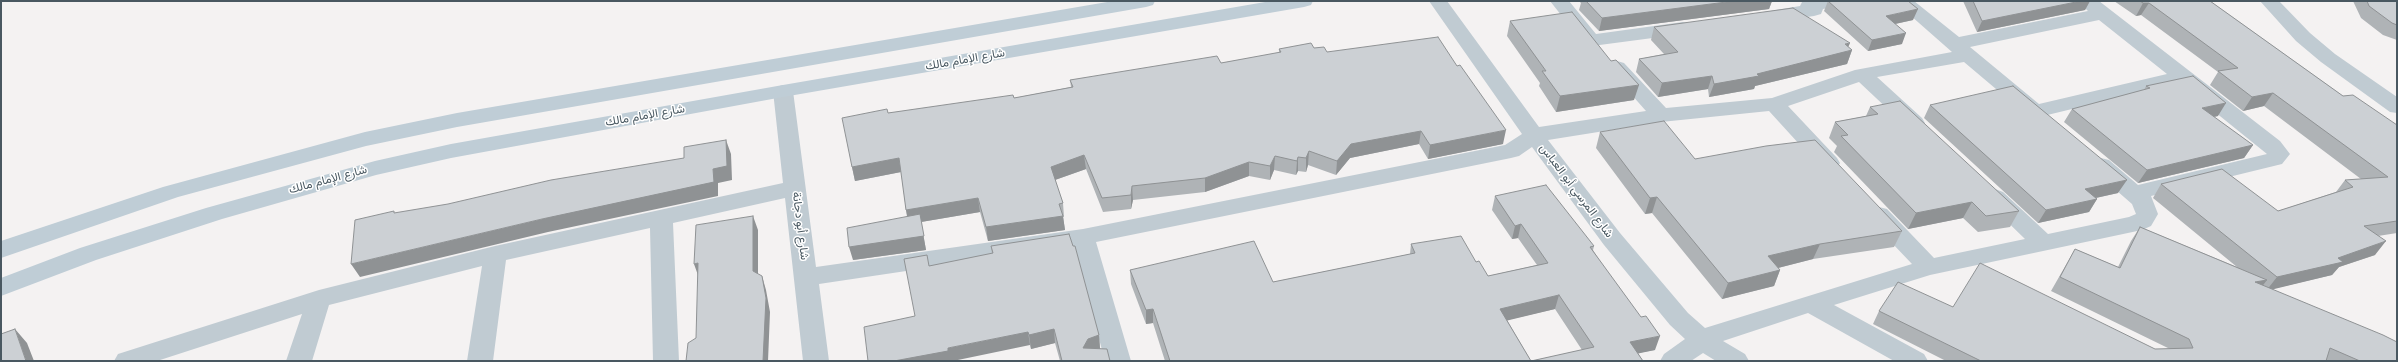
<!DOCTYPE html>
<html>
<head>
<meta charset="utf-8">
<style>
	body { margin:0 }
	#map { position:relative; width:2398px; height:362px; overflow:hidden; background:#f4f2f2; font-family:"Varela Round",sans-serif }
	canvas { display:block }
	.frame { position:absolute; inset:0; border:2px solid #495861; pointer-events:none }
</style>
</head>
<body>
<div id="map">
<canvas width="2398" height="362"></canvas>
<div class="frame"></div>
</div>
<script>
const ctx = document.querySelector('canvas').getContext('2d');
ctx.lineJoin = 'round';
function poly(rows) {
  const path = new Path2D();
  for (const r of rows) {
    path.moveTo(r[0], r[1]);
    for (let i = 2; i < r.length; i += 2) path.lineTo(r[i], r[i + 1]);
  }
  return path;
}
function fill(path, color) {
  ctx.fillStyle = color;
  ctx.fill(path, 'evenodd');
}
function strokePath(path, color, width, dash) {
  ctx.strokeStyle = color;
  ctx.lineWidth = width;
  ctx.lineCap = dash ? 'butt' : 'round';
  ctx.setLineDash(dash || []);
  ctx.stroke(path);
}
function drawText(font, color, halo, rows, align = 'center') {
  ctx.font = font + ' "Varela Round",Vazirmatn,sans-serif';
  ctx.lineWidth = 3;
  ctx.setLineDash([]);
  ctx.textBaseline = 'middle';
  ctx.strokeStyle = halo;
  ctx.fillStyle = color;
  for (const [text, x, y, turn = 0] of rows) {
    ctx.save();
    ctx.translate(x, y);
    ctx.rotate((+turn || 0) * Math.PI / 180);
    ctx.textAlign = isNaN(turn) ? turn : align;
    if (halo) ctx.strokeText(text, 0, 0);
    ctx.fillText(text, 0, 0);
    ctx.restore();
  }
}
fill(poly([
	[1429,1,1447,1,1539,127,1646,111,1607,67,1610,63,1617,61,1624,63,1666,108,1772,98,1855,70,1952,52,1894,1,1914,1,1959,37,2088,11,2078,1,2099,1,2280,141,2290,154,2282,164,2151,196,2158,214,2151,226,2142,230,1930,275,1834,305,1924,354,1928,361,1894,361,1808,313,1723,341,1745,354,1749,361,1716,361,1703,353,1691,361,1660,361,1664,354,1685,339,1670,325,1604,245,1532,147,1519,156,1511,158,1096,242,1131,361,1105,361,1074,246,819,284,829,361,803,361,785,198,673,223,679,361,653,361,650,228,506,260,493,361,467,361,482,266,329,305,312,361,286,361,302,314,157,361,114,361,118,354,319,290,495,246,783,183,773,91,776,87,783,85,790,87,793,91,816,267,1083,229,1505,145,1522,134,1429,1],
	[2099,20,2167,74,2039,104,1970,47,2099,20],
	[1964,62,2028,116,2035,118,2179,83,2267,154,2138,185,2109,160,2101,158,2093,160,2090,165,2093,170,2132,204,2136,214,2129,217,2048,234,2003,192,1995,189,1987,192,1984,197,1987,202,2025,239,1934,258,1887,209,1879,207,1871,209,1868,215,1871,221,1912,264,1705,328,1688,313,1620,233,1548,140,1661,122,1769,111,1821,168,1829,170,1837,168,1840,163,1837,158,1788,106,1859,82,1908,128,1915,130,1922,128,1925,123,1922,118,1877,77,1964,62],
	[1550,1,1569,1,1596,34,1683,22,1690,24,1693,28,1690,32,1683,34,1592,46,1585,44,1580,39,1550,1],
	[1806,1,1850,1,1848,5,1823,9,1821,14,1814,16,1771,22,1764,20,1762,16,1764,12,1800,6,1802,2,1806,1],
	[2260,1,2279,1,2310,33,2335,54,2397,97,2397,113,2390,112,2321,62,2296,41,2260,1]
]), '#c0cbd2');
fill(poly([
	[1113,1,1155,1,1153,5,1146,7,457,127,366,146,178,197,1,258,1,241,163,187,365,132,457,113,1113,1],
	[1271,1,1313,1,1311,5,1304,7,783,97,451,158,376,175,222,219,96,260,1,296,1,278,80,248,206,208,375,161,451,144,783,85,1271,1]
]), '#bfcdd6');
fill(poly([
	[1579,1,1772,1,1769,9,1599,31,1579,10,1581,3],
	[1828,1,1913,20,1895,24,1902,44,1868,51,1824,11],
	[1963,1,2090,1,2085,10,1977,32],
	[2114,1,2210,1,2343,96,2397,125,2397,233,2378,236,2375,255,2339,267,2332,275,2272,289,2397,361,1946,361,1873,324,1879,311,1953,307,2155,349,2170,349,2051,291,2075,249,2118,267,2131,241,2140,227,2237,267,2153,198,2161,184,2278,211,2336,192,2345,180,2361,179,2264,106,2243,111,2210,85,2218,72,2141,15,2136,16],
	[2353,1,2397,1,2397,40,2383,35,2361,18],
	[1510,21,1611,61,1634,100,1556,112,1539,86,1540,83,1507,36],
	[1654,27,1848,47,1852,50,1847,64,1755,86,1754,89,1709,97,1708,89,1658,97,1636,72,1639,59,1664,54,1651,40],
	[1314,48,1327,52,1503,144,1428,159,1419,144,1350,158,1336,175,1308,165,1306,172,1298,171,1296,175,1274,170,1270,180,1249,176,1205,192,1133,200,1131,209,1103,212,1086,169,1055,180,1063,203,1064,217,1063,217,1065,230,988,241,980,212,921,222,926,250,853,260,907,217,901,172,855,181,852,167,888,113,1014,98,1071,87,1070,80,1221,63,1279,53,1279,49],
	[2146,86,2218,116,2214,117,2253,145,2244,158,2138,183,2064,122,2072,109,2144,90],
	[1930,105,2118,193,2096,198,2097,199,2089,212,2038,223,1924,118],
	[1870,107,2019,211,2010,227,1978,232,1963,218,1908,229,1834,152,1837,146,1829,138,1835,122,1866,116],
	[1600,132,1695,159,1902,231,1894,247,1813,259,1778,268,1780,270,1774,286,1722,299,1652,213,1645,214,1596,148],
	[1495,196,1594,246,1593,250,1655,350,1638,353,1643,361,1165,361,1153,323,1146,324,1131,284,1130,270,1273,282,1410,254,1411,244,1476,262,1488,276,1537,265,1518,238,1512,239,1492,210],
	[1555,309,1582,350,1531,361,1507,320],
	[991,246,1099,335,1100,348,1110,361,1060,361,1055,343,1031,349,1030,345,915,316,929,266,992,254]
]), '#afb3b6');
fill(poly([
	[1734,1,1772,1,1769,9,1599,31,1602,18],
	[2081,1,2090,1,2085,10,1977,32,1982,21],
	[2143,3,2149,3,2141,15,2136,16],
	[1918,9,1913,20,1881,27,1886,16],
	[1906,33,1902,44,1868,51,1872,40],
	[1850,43,1846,52,1852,50,1847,64,1755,86,1754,89,1709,97,1714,84],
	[1712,76,1708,89,1658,97,1662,83],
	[1639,85,1634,100,1556,112,1560,96],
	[2273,93,2264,106,2243,111,2252,97],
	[2226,103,2218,116,2193,121,2202,108],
	[1506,130,1503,144,1428,159,1430,145],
	[1421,131,1419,144,1350,158,1336,175,1337,161,1351,144],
	[726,140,731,154,732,180,718,183,718,196,548,232,360,277,351,264,542,219,713,169],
	[2253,145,2244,158,2138,183,2147,170],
	[1309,151,1308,165,1306,172,1306,158],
	[1084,155,1086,169,1052,181,1051,167],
	[1275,156,1274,170,1270,180,1270,166],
	[1298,157,1298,171,1296,175,1297,161],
	[899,158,901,172,855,181,852,167],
	[1249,162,1249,176,1205,192,1205,178],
	[2127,180,2118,193,2077,202,2085,189],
	[1132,186,1133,200,1131,209,1131,195],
	[1657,197,1652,213,1645,214,1650,198],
	[978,198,980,212,921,222,926,250,853,260,849,247,909,225,906,210],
	[2097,199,2089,212,2038,223,2046,210],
	[1972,202,1963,218,1908,229,1916,213],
	[753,216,758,230,758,285,753,271],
	[1063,216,1065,230,988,241,986,227],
	[1521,224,1518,238,1512,239,1515,226],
	[2386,241,2375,255,2339,267,2332,275,2266,291,2277,277,2338,258],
	[1820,244,1813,259,1762,272,1768,256],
	[698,263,699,278,694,264],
	[1780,270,1774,286,1722,299,1728,283],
	[762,276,766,290,770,312,768,361,763,361],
	[2267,280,2257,293,2255,282],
	[1559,295,1555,309,1497,323,1500,309],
	[1153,309,1153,323,1146,324,1146,310],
	[15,329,27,343,34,361,26,361],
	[1054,329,1055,343,1031,349,1029,335],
	[1028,332,1030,345,953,361,894,361,948,348],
	[1099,335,1100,349,1083,348,1088,339],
	[1660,336,1655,350,1626,356,1630,342]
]), '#8f9294');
const building = poly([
	[1586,1,1734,1,1602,18,1586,1],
	[1828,1,1908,1,1918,9,1886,16,1906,33,1872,40,1828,1],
	[1973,1,2081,1,1982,21,1973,1],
	[2140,1,2210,1,2343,96,2353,95,2397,125,2397,221,2364,226,2386,241,2338,258,2343,262,2277,277,2161,184,2222,169,2278,211,2353,187,2345,180,2388,177,2273,93,2252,97,2218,71,2238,68,2149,3,2143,3,2140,1],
	[2367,1,2397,1,2397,25,2392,23,2369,6,2367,1],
	[1793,8,1850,43,1845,44,1852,50,1757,74,1759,76,1714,84,1712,76,1662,83,1639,59,1678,52,1654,27,1793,8],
	[1572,12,1611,61,1616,60,1639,85,1560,96,1542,71,1546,71,1510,21,1572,12],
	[1438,37,1457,66,1460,65,1506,130,1430,145,1421,131,1351,144,1337,161,1309,151,1306,158,1298,157,1297,161,1275,156,1270,166,1249,162,1205,178,1132,186,1131,195,1102,198,1084,155,1051,167,1063,203,1059,204,1063,216,986,227,978,198,906,210,899,158,852,167,842,118,887,109,888,113,1013,95,1014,98,1073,87,1070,80,1217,56,1221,63,1281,52,1279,49,1311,43,1314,48,1324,47,1327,52,1438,37],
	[2193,76,2226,103,2202,108,2253,145,2147,170,2072,109,2150,88,2146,86,2193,76],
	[2013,86,2127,180,2085,189,2097,199,2046,210,1930,105,2013,86],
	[1900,101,2019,211,1986,216,1972,202,1916,213,1841,136,1848,135,1835,122,1878,114,1870,107,1900,101],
	[1664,121,1695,159,1766,146,1815,140,1902,231,1820,244,1768,256,1780,270,1728,283,1657,197,1650,198,1600,132,1664,121],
	[726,140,727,166,713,169,714,182,542,219,351,264,355,220,394,211,394,213,448,204,551,180,684,158,684,147,726,140],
	[1546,185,1594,246,1590,247,1641,317,1646,316,1660,336,1630,342,1643,361,1170,361,1153,309,1146,310,1130,270,1254,241,1273,282,1415,253,1411,244,1461,236,1476,262,1479,261,1488,276,1548,263,1521,224,1515,226,1495,196,1546,185],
	[1559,295,1594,347,1531,361,1500,309,1559,295],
	[920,214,924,236,849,247,847,228,920,214],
	[753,216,753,271,762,276,766,298,763,361,686,361,688,343,696,338,698,263,694,264,696,225,753,216],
	[2140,227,2267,280,2255,282,2383,335,2397,342,2397,361,2360,361,2330,348,2326,361,1981,361,1879,311,1898,282,1953,307,1980,263,2155,349,2193,348,2189,339,2060,277,2075,249,2120,268,2140,227],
	[1069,234,1073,246,1075,246,1099,335,1088,339,1083,348,1107,349,1110,361,1062,361,1054,329,1029,335,1028,332,948,348,948,351,894,361,868,361,864,327,915,316,904,259,927,255,929,266,993,253,991,246,1069,234],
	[15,329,26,361,1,361,1,334,15,329]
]);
fill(building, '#ccd0d4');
strokePath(building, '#8f9294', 1);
drawText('12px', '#495861', '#fff', [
	["شارع الإمام مالك",965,60,-10],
	["شارع الإمام مالك",645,116,-10],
	["شارع الإمام مالك",328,180,-15],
	["شارع المرسي أبو العباس",1576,191,53],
	["شارع أبو دجانة",800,226,83]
]);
</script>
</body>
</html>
